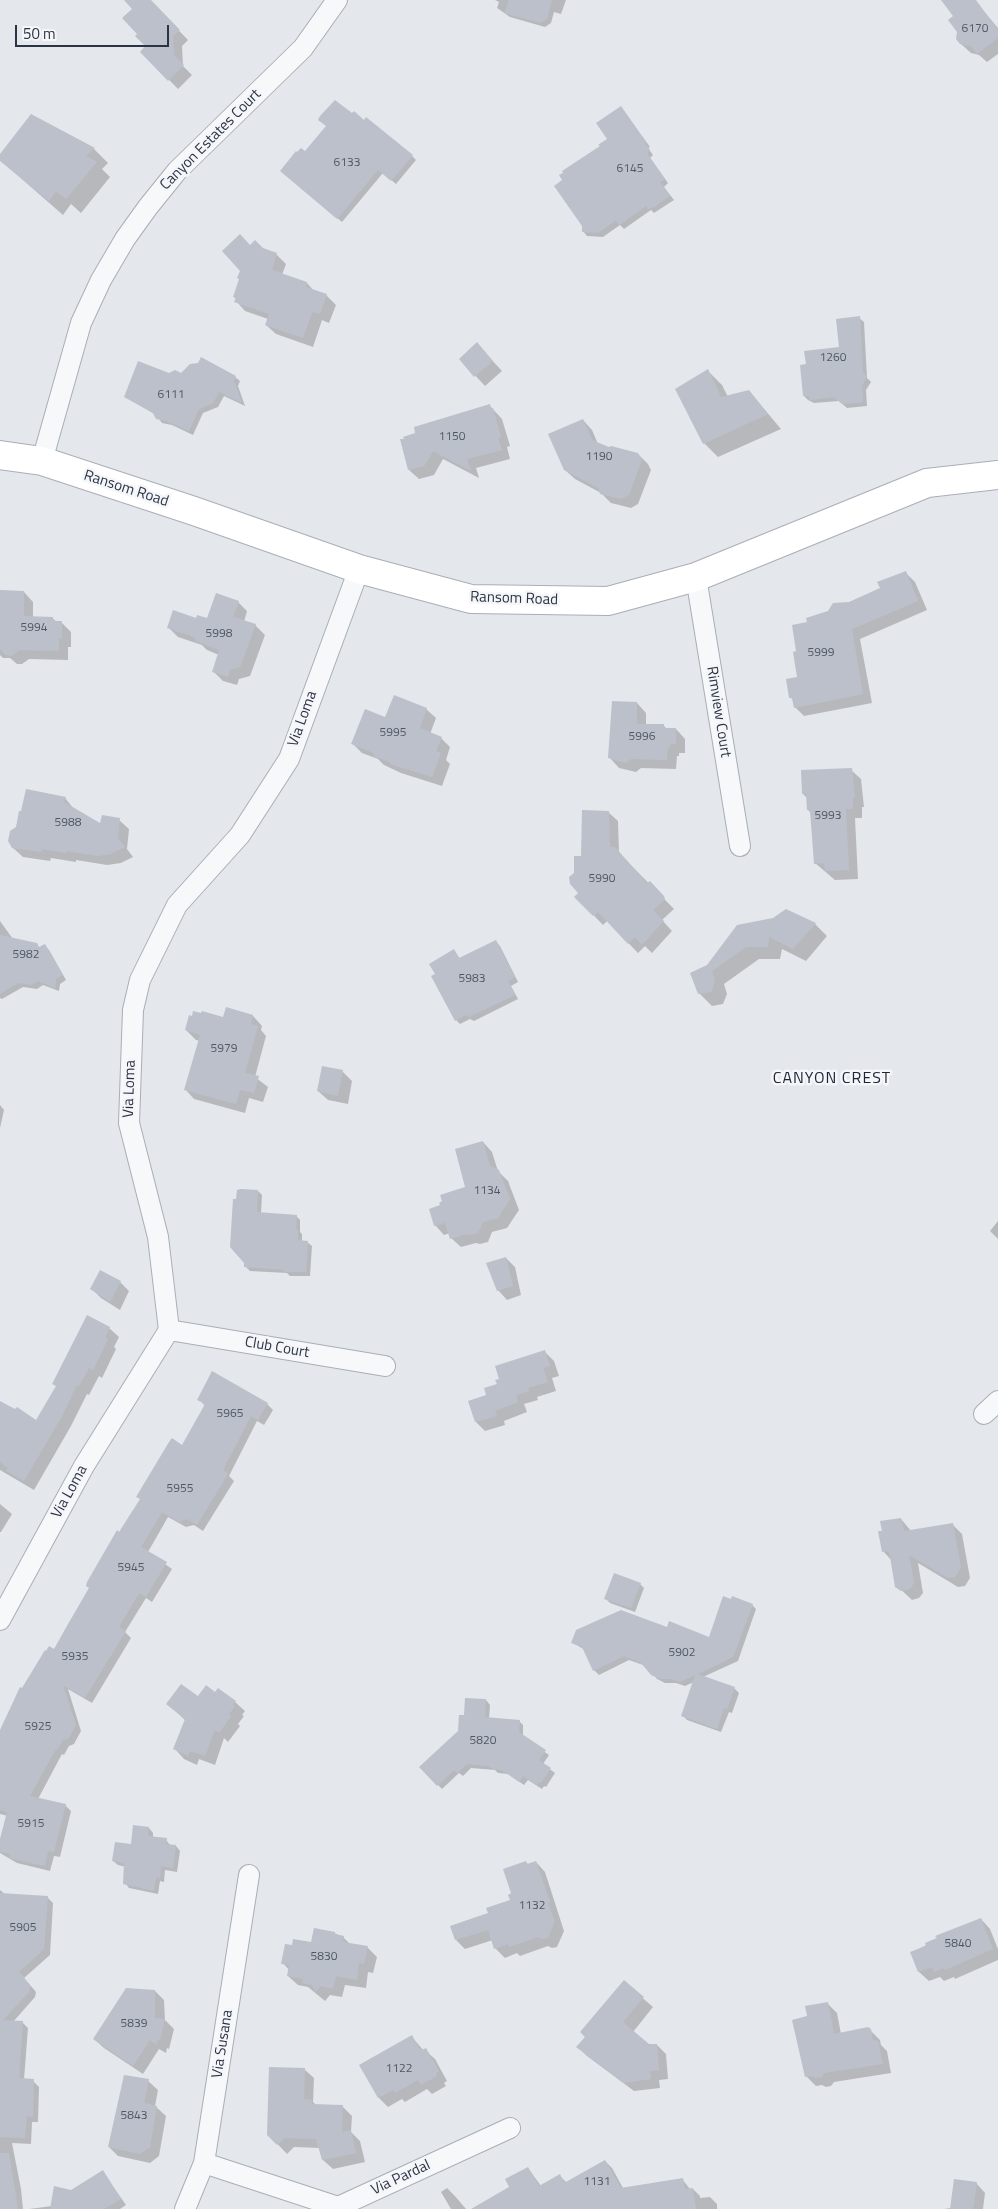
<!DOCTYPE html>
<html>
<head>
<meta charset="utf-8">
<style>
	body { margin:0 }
	#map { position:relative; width:998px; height:2209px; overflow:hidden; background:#e4e7ec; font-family:"Titillium Web",sans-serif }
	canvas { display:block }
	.scale { position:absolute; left:15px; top:25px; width:154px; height:22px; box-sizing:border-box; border:2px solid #2b3445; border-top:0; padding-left:6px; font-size:15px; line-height:18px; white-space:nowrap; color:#2b3445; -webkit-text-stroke:4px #f4f6f9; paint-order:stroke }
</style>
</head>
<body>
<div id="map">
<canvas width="998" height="2209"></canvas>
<div class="scale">50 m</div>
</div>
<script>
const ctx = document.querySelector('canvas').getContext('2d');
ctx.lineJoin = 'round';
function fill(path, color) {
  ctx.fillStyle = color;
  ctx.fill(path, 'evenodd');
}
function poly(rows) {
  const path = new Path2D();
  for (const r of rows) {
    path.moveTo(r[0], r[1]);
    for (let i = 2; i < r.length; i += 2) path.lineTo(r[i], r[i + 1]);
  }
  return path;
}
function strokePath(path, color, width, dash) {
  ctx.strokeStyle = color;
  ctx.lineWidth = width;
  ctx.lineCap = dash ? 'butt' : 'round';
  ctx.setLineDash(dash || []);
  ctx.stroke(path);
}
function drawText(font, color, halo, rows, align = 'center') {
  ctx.font = font + ' "Titillium Web",sans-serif';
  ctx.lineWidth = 5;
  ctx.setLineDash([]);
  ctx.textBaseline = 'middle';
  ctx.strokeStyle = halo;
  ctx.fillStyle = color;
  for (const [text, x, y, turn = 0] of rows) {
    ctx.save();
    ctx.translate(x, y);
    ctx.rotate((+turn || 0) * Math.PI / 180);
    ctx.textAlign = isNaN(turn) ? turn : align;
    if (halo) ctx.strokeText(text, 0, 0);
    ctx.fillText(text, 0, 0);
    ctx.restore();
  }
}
fill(poly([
	[134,0,149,0,188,40,182,46,183,66,192,75,178,89,142,52,147,46,133,9],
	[495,0,566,0,561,14,554,12,551,23,545,27,510,17,497,8,499,2],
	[942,0,976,2,998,28,998,54,987,62,979,55,971,53,961,44,954,17],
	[621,107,650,147,648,148,653,155,650,158,668,183,664,187,674,200,654,213,651,210,624,229,620,225,603,237,587,236,583,231,601,147,609,139],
	[31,116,94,149,108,163,102,169,110,177,81,213,71,204,63,215,0,160,0,156],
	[327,126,412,156,416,160,396,184,383,173,342,222,286,175],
	[250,246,277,255,286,264,282,275,307,283,314,291,326,295,336,305,329,323,322,320,313,347,276,334,266,325,268,319,245,311,236,301,235,297],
	[859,318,864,322,867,378,871,382,866,390,867,406,847,408,839,401,814,403,808,400,804,396,807,365,840,348],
	[477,344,502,371,485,386,460,359],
	[708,371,722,385,728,397,749,391,781,429,718,457,704,443],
	[182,375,235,377,240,381,238,386,245,406,224,396,218,407,203,413,193,435,172,425,162,423,156,415,126,397],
	[490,406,502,419,510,446,507,447,510,459,476,468,479,478,443,459,434,475,419,479,409,470],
	[583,420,592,430,598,444,609,449,638,454,648,464,651,470,638,504,631,508,611,503,601,493,575,479,565,470],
	[905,572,915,582,927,610,860,639,872,703,804,716,795,707,794,701,791,698,799,678,798,652,808,623,882,589],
	[0,592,24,592,33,602,33,617,52,618,57,622,61,622,71,632,71,647,68,647,68,660,29,659,22,664,17,664,10,658,3,658,0,655],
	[238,602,247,611,244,622,255,625,265,635,250,676,239,679,237,685,223,681,213,671,219,655,207,650,202,645,178,637,169,628,197,619,208,620],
	[637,703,646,713,646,726,664,726,667,729,676,729,685,739,685,753,679,753,679,756,677,756,676,769,641,768,636,772,619,768,610,758],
	[426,709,436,718,430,734,441,738,450,747,446,760,450,764,442,786,401,773,384,765,378,759,362,753,353,744,386,718],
	[851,770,861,779,864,807,862,807,862,818,855,818,858,879,835,880,815,863,812,814,808,810,807,798,803,794],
	[65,798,74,809,101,825,119,820,129,829,127,849,133,857,121,863,107,865,76,860,76,862,51,858,50,861,23,857,13,848],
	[608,812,618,821,619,853,674,909,662,920,672,931,652,953,645,946,638,953,607,921,603,925,576,897,580,893,575,873],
	[0,921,13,939,40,948,45,946,49,950,66,980,60,984,59,991,43,985,37,989,23,987,2,999,0,998],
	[815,924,827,936,806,961,782,949,780,959,759,959,724,984,727,994,723,1004,712,1006,699,993,708,966,737,926],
	[495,941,500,946,518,982,511,986,518,999,474,1021,470,1019,460,1024,456,1020,454,950,460,959],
	[202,1015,224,1018,253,1016,262,1026,261,1030,266,1036,255,1077,268,1087,263,1102,249,1098,245,1113,194,1099,185,1089,200,1041,196,1040,186,1030],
	[343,1072,352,1081,348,1104,328,1100,318,1091],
	[0,1105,4,1110,0,1128],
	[483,1142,492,1152,498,1171,508,1181,519,1210,507,1228,492,1232,488,1242,480,1244,476,1243,461,1247,451,1238,450,1233,444,1235,435,1225,441,1206,467,1188],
	[238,1191,258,1191,262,1195,261,1213,296,1216,300,1220,300,1232,302,1234,302,1241,307,1242,312,1246,310,1276,290,1276,287,1273,250,1271,245,1266],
	[998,1221,998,1239,990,1231],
	[506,1258,515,1267,521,1295,507,1300,498,1290,487,1264],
	[120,1282,129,1291,120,1310,101,1298,92,1289],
	[109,1328,119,1337,114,1347,116,1349,102,1378,99,1376,89,1395,87,1394,71,1426,34,1490,0,1470,0,1411,37,1422],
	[545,1352,554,1361,559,1376,552,1378,556,1391,537,1397,538,1400,524,1404,527,1412,504,1421,505,1425,485,1431,476,1422,498,1384],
	[199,1399,267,1404,273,1410,264,1425,257,1421,229,1476,234,1481,203,1531,194,1525,186,1527,168,1517,148,1552,172,1569,152,1602,146,1598,125,1632,131,1638,92,1703,68,1689,81,1731,74,1744,69,1746,64,1755,62,1754,38,1799,65,1805,71,1811,60,1857,54,1856,50,1871,17,1863,0,1853,0,1845,8,1816,0,1814,0,1733,22,1690,54,1651,120,1533,182,1446,205,1406],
	[0,1504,12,1514,1,1532,0,1532],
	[901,1519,911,1531,953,1525,962,1534,970,1578,965,1586,958,1587,918,1563,923,1593,919,1598,912,1600,897,1586,892,1561,883,1551,883,1532],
	[640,1584,644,1588,635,1612,610,1603,606,1599],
	[752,1605,756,1609,738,1661,703,1677,734,1688,739,1693,732,1713,729,1712,721,1732,687,1720,683,1716,694,1682,685,1686,676,1683,665,1683,657,1679,646,1666,629,1660,599,1675,594,1670,585,1650,573,1643,668,1629,710,1638],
	[216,1693,235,1702,245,1711,242,1715,244,1716,238,1724,240,1726,228,1742,224,1738,215,1765,199,1759,197,1765,184,1759,175,1749,186,1721,168,1704],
	[486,1700,490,1705,489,1719,519,1721,523,1725,523,1737,549,1755,543,1764,555,1773,546,1787,544,1786,542,1789,528,1780,524,1785,508,1774,498,1773,495,1770,471,1768,463,1776,459,1773,442,1789,421,1767,459,1731,465,1717],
	[134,1826,149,1828,153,1833,153,1838,166,1840,171,1846,176,1846,180,1851,177,1872,165,1870,164,1882,160,1881,158,1894,129,1888,125,1883,126,1867,118,1865,113,1861,132,1845],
	[526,1862,529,1865,536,1862,545,1872,564,1931,557,1947,552,1948,548,1946,520,1956,517,1953,505,1958,495,1948,493,1940,465,1949,456,1940,511,1901],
	[0,1890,6,1895,47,1897,53,1903,50,1955,24,1978,36,1992,35,1997,13,2022,22,2022,28,2028,24,2080,33,2081,39,2087,38,2122,32,2122,31,2144,12,2143,21,2189,23,2209,0,2209],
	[981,1919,990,1929,998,1949,998,1960,955,1979,954,1977,944,1981,940,1977,929,1981,919,1972,912,1952],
	[334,1933,343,1937,350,1944,367,1947,377,1957,373,1973,368,1972,366,1988,345,1985,342,1997,330,1995,325,2001,308,1987,298,1985,288,1976,289,1970,283,1963,293,1947,312,1943],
	[624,1982,653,2007,633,2032,649,2045,657,2045,666,2054,668,2079,659,2080,660,2088,634,2091,587,2056,578,2047],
	[155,1991,164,2000,165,2020,174,2029,169,2049,167,2048,166,2053,159,2049,143,2074,104,2048,94,2039],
	[827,2003,837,2013,841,2034,870,2030,880,2040,881,2045,887,2051,891,2073,834,2082,831,2086,826,2087,822,2085,816,2086,806,2076,808,2017],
	[412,2037,424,2051,425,2050,435,2059,447,2081,444,2083,446,2086,432,2094,427,2089,405,2102,402,2099,388,2107,379,2098,361,2066],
	[304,2069,314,2078,313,2102,316,2105,342,2106,352,2116,351,2132,360,2141,365,2162,333,2169,323,2160,320,2148,294,2147,287,2154,268,2134],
	[148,2081,158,2090,155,2106,166,2116,159,2156,150,2163,118,2156,109,2147],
	[605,2161,612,2168,623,2188,682,2179,690,2189,693,2189,700,2196,700,2198,710,2197,717,2204,717,2209,473,2209,511,2187,528,2168,541,2186,559,2175,567,2183],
	[103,2172,126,2205,120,2209,29,2209,52,2206],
	[976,2183,985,2193,983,2209,944,2209,951,2208],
	[447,2188,454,2195,466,2209,451,2209,441,2192]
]), '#0003');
fill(poly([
	[124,0,151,0,180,30,173,36,174,55,184,65,168,81,140,52,145,46,135,36,137,34,122,18,132,9],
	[509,0,552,0,547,19,540,23,504,13],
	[941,0,976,0,998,30,998,38,977,54,971,46,960,44,956,39,957,32,948,20,953,16],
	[335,100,352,113,354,111,364,120,366,117,413,155,391,181,378,170,337,219,280,171,296,151,297,152,301,148,305,151,326,126,318,120,320,116],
	[621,106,646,142,645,143,650,150,647,153,665,179,660,182,670,196,654,207,648,209,646,206,619,225,616,220,598,233,582,232,582,226,554,186,562,180,559,175,563,173,562,171,600,146,598,145,607,139,596,123],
	[31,114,95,148,86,156,97,162,66,199,56,191,49,201,0,161,0,154],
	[240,234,250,245,255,240,263,248,277,253,272,270,307,282,306,287,327,294,320,314,312,312,303,338,265,325,269,314,234,302,236,298,233,297,239,279,237,278,240,271,222,251],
	[860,316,863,372,867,377,862,385,863,402,842,404,834,397,809,400,809,396,803,396,800,365,806,364,804,351,839,347,836,319],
	[477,342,493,361,474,377,459,359],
	[201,357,236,376,234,381,242,403,219,392,213,403,199,409,189,431,166,421,156,419,153,413,124,397,138,361,169,373,175,370,181,373,190,364,198,363],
	[708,369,721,397,749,390,768,414,703,444,675,389],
	[490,404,491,409,493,408,501,437,498,438,502,450,467,459,471,471,433,451,424,466,408,470,400,439,404,439,403,437,415,433,414,427],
	[583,419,592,440,609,447,611,446,638,453,642,460,629,495,621,499,600,494,598,488,564,470,548,434],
	[906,571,918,601,852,629,863,694,794,708,792,698,789,698,786,679,797,677,793,652,796,651,792,625,807,622,806,618,828,611,833,603,849,602,880,588,877,582],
	[0,590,24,591,24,616,53,617,53,621,62,621,62,639,59,638,59,651,19,650,12,656,6,655,0,649],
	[216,593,239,601,233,617,256,624,240,667,230,670,228,677,212,672,219,650,196,641,194,637,167,628,173,610,196,618,197,615,207,618],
	[394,695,427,708,420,728,442,737,436,751,441,753,432,777,390,764,390,762,373,756,374,753,351,744,365,709,385,717],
	[612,701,637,702,637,724,664,724,664,728,676,728,676,744,670,744,670,748,668,747,667,760,631,759,626,763,608,758],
	[852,768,855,798,853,798,853,809,846,809,849,870,825,871,824,863,814,864,810,810,807,810,806,794,802,794,801,770],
	[26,789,66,797,64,802,100,823,102,815,120,818,118,838,125,847,111,854,97,856,67,851,66,853,42,849,41,852,12,848,8,841,10,831,16,827,19,811,21,811],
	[582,810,609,811,610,847,615,847,647,883,650,881,664,896,665,899,653,910,664,921,642,945,635,937,628,944,598,912,593,916,574,897,578,893,570,884,569,877,574,873,574,856,581,856],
	[786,909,816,923,793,949,769,937,768,947,746,947,712,971,715,981,711,992,698,994,690,973,707,965,737,925,773,918],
	[0,935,37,943,39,947,45,944,63,975,56,979,55,988,38,981,32,985,18,983,0,994],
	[496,940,515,977,508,981,515,995,469,1017,465,1015,455,1021,431,976,435,974,429,964,454,949,459,958],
	[226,1007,253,1015,251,1024,258,1026,245,1073,259,1076,254,1093,240,1090,236,1104,184,1090,200,1035,185,1030,189,1015,192,1016,193,1011,201,1013,202,1011,223,1017],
	[322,1066,343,1070,338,1096,317,1091],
	[483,1141,490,1166,499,1170,510,1199,498,1218,483,1222,478,1233,470,1235,466,1234,450,1239,445,1223,434,1226,429,1209,440,1205,439,1203,442,1201,440,1195,465,1187,455,1149],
	[241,1189,258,1190,257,1212,297,1215,296,1229,298,1229,298,1240,308,1241,306,1272,284,1272,284,1270,244,1267,244,1263,230,1247,233,1199,236,1199,237,1190],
	[506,1257,513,1286,497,1291,486,1263],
	[100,1270,121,1281,110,1302,90,1289],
	[87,1315,110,1327,105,1338,108,1339,93,1370,89,1368,79,1386,77,1385,62,1416,24,1481,6,1471,8,1468,0,1462,0,1401,15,1409,17,1407,36,1420,56,1386,52,1384],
	[545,1350,550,1366,543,1368,548,1382,528,1388,529,1391,516,1395,518,1402,495,1411,497,1416,475,1422,468,1401,486,1395,484,1388,497,1384,495,1380,499,1379,495,1366],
	[212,1371,268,1403,258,1420,251,1416,223,1470,228,1474,197,1525,187,1519,179,1522,162,1512,141,1547,167,1562,146,1597,139,1593,119,1627,126,1631,85,1698,63,1685,76,1725,68,1739,63,1740,57,1750,56,1749,30,1796,66,1804,54,1852,48,1851,45,1866,9,1858,10,1854,0,1852,0,1839,7,1812,0,1810,0,1730,20,1687,22,1688,45,1650,46,1651,49,1646,54,1649,68,1624,89,1588,86,1586,87,1582,117,1530,119,1532,140,1499,136,1497,169,1442,172,1438,182,1445,205,1404,197,1400],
	[901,1518,904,1531,953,1523,961,1568,955,1577,948,1578,909,1555,914,1583,910,1589,901,1591,895,1587,889,1551,882,1552,878,1531,882,1531,880,1521],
	[614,1573,641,1583,631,1608,604,1599],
	[723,1596,731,1599,732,1596,753,1604,733,1657,698,1674,735,1687,727,1709,724,1708,717,1729,681,1716,695,1675,680,1682,670,1679,660,1679,651,1675,641,1663,624,1656,593,1671,582,1647,571,1643,576,1630,621,1610,667,1627,669,1621,709,1637],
	[181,1684,198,1696,206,1685,215,1692,218,1688,236,1701,233,1705,235,1706,229,1714,231,1716,219,1733,215,1730,205,1756,190,1751,188,1756,173,1749,185,1719,166,1704],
	[465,1698,486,1699,485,1717,520,1720,519,1732,546,1750,539,1760,551,1768,541,1783,539,1782,537,1785,523,1776,519,1782,502,1770,493,1769,489,1766,467,1764,457,1773,454,1770,437,1786,419,1767,458,1731,459,1715,464,1715],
	[133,1825,149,1827,148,1836,167,1838,166,1844,176,1845,173,1868,161,1866,160,1878,156,1877,154,1891,123,1884,124,1863,112,1861,115,1842,131,1844],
	[526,1861,527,1864,536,1861,550,1902,548,1903,555,1921,548,1938,541,1939,538,1937,509,1947,508,1944,494,1949,488,1930,455,1940,450,1926,488,1913,486,1908,510,1900,508,1895,511,1893,503,1869],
	[0,1893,48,1896,44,1949,19,1972,30,1985,30,1991,3,2020,23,2021,19,2078,34,2079,33,2117,27,2116,25,2138,0,2137],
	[981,1918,993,1949,945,1970,944,1968,934,1972,932,1967,918,1972,910,1952,926,1946,925,1943,937,1938,935,1936],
	[314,1928,335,1932,335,1934,344,1936,343,1942,368,1946,364,1964,359,1963,357,1980,336,1976,333,1989,321,1986,315,1992,312,1985,302,1983,303,1979,287,1976,289,1965,281,1964,285,1944,292,1945,293,1939,311,1942],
	[624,1980,644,1997,623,2022,649,2044,657,2044,659,2070,650,2071,651,2079,624,2083,576,2047,585,2037,580,2032],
	[126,1988,155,1990,155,2018,165,2019,160,2040,158,2040,156,2045,150,2040,133,2066,93,2039],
	[828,2002,834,2034,868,2027,871,2029,873,2041,878,2040,883,2064,824,2073,822,2077,816,2078,812,2076,805,2077,792,2020,807,2016,805,2006],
	[412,2035,419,2048,422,2050,426,2048,439,2071,436,2073,437,2076,421,2085,418,2080,395,2093,393,2090,378,2098,359,2065],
	[269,2067,305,2068,304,2099,312,2100,312,2104,343,2105,342,2132,351,2130,356,2153,322,2160,316,2139,285,2138,277,2145,267,2135],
	[124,2075,149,2079,144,2103,157,2106,150,2147,140,2154,108,2147],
	[0,2153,9,2153,18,2209,0,2209],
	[605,2160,621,2188,683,2178,685,2189,693,2188,696,2209,471,2209,509,2187,505,2179,528,2167,539,2186,560,2174,564,2183],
	[103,2170,121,2199,104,2209,50,2209,54,2186,71,2190],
	[954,2179,977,2182,973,2209,950,2209]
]), '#bbc0ca');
const street = poly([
	[42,461,81,323,101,280,125,239,148,207,177,171,303,48,337,0],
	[696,577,740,846],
	[169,1330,385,1366],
	[984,1414,998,1401],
	[0,1620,84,1466,169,1330,158,1237,129,1123,133,1010,140,980,177,905,240,835,289,759,359,569],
	[204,2163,338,2207,510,2128],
	[185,2209,204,2163,249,1875]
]);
const secondary = poly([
	[0,455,42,461,194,511,359,569,471,599,608,601,696,577,927,483,998,475]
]);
strokePath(street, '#a9aeb7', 22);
strokePath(secondary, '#a9aeb7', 30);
strokePath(street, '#f7f8fa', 20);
strokePath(secondary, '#fff', 28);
drawText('12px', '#4f5766', null, [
	["6170",975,29],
	["6133",347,163],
	["6145",630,169],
	["1260",833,358],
	["6111",171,395],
	["1150",452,437],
	["1190",599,457],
	["5994",34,628],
	["5998",219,634],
	["5999",821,653],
	["5995",393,733],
	["5996",642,737],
	["5993",828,816],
	["5988",68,823],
	["5990",602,879],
	["5982",26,955],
	["5983",472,979],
	["5979",224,1049],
	["1134",487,1191],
	["5965",230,1414],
	["5955",180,1489],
	["5945",131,1568],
	["5902",682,1653],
	["5935",75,1657],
	["5925",38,1727],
	["5820",483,1741],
	["5915",31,1824],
	["1132",532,1906],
	["5905",23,1928],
	["5840",958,1944],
	["5830",324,1957],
	["5839",134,2024],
	["1122",399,2069],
	["5843",134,2116],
	["1131",597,2182]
]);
drawText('15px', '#2b3445', '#f4f6f9', [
	["Canyon Estates Court",211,140,-45],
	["Ransom Road",126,489,18],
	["Ransom Road",514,599,2],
	["Rimview Court",718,712,81],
	["Via Loma",303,719,-70],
	["Via Loma",130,1089,-88],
	["Club Court",277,1348,10],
	["Via Loma",70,1492,-61],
	["Via Susana",223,2044,-81],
	["Via Pardal",401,2178,-25]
]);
ctx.letterSpacing = '1px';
drawText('16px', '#1d2536', '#f4f6f9', [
	["CANYON CREST",832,1079]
]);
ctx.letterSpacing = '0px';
</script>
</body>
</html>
